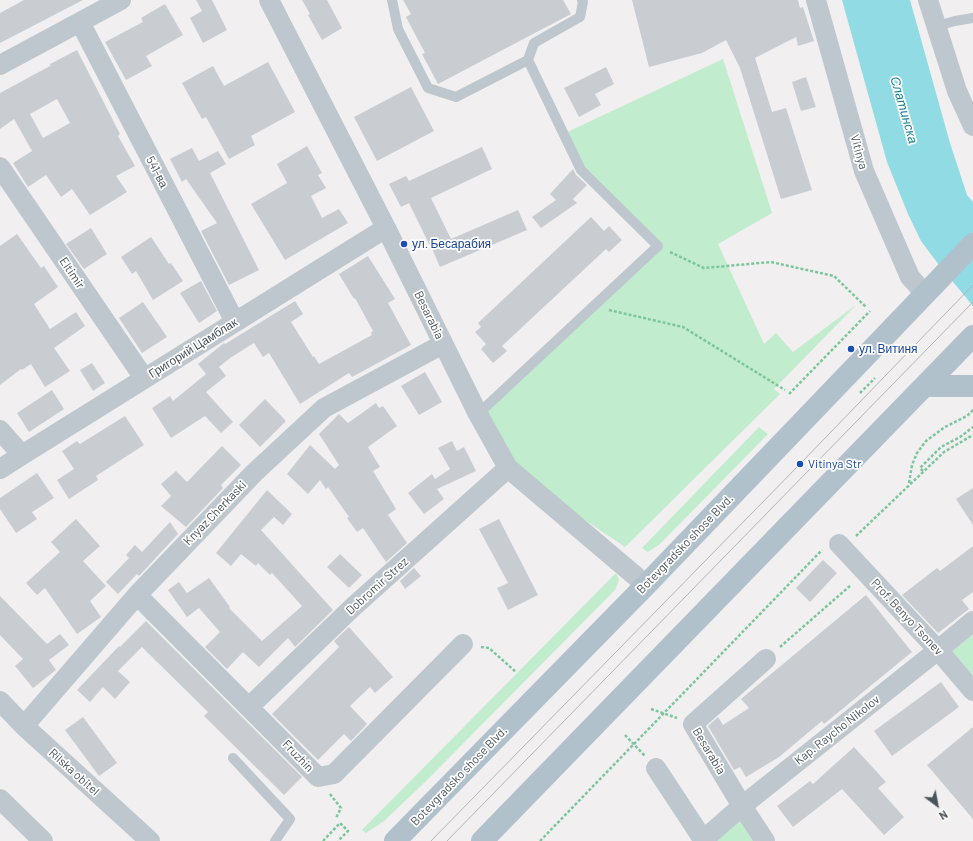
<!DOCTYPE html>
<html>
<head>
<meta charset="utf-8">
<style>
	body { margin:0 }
	#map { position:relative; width:973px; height:841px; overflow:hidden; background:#f1efef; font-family:Barlow,sans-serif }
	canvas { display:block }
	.north { position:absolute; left:917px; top:785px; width:40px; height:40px; -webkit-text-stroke:3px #fff; paint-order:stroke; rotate:148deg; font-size:11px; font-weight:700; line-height:16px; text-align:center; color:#48545b }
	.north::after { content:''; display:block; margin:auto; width:14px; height:18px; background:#48545b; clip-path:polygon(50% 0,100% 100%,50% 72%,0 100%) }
</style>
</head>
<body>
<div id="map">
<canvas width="973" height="841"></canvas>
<div class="north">N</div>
</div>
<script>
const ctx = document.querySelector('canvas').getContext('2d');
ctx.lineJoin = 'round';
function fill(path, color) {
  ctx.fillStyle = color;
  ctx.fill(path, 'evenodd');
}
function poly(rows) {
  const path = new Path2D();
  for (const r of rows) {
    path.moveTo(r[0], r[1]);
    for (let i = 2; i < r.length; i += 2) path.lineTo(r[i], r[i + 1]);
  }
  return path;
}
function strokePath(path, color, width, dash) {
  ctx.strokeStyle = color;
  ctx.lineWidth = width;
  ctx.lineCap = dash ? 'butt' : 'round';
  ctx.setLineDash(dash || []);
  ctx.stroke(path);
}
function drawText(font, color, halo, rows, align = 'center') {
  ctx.font = font + ' Barlow,sans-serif';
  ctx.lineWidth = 3.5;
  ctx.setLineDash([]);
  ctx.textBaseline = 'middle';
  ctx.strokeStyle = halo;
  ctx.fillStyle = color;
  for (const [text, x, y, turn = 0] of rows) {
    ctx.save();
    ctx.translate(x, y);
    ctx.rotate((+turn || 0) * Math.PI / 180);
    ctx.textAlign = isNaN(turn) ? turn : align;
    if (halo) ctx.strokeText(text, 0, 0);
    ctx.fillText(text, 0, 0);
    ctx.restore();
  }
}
fill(poly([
	[723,59,772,213,718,244,764,344,776,333,793,352,856,305,774,389,780,394,625,547,508,468,478,414,657,246,581,170,563,134],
	[759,427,768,434,660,544,648,552,642,548],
	[616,573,619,580,615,590,426,781,384,821,366,833,362,830],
	[973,634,973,675,951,651],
	[742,806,765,841,704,841]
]), '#c1ecce');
fill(poly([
	[842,0,910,0,950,143,967,195,973,202,973,306,939,265,921,241,908,214,887,162]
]), '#91dbe5');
fill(poly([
	[24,0,83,0,0,43,0,13],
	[196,0,212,0,227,30,203,43,190,18,202,11],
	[302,0,327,0,342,28,322,40,308,15,310,14],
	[403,0,563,0,571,14,438,84,422,54,425,53,406,17,411,14],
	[632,0,798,0,800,8,803,7,814,41,798,46,796,37,755,58,772,112,786,108,812,190,781,199,740,68,726,40,702,53,649,67],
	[165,4,183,35,146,56,152,66,126,80,105,42,143,22,141,18],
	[77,50,120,134,118,136,135,166,116,176,127,192,90,215,72,189,61,197,46,175,28,187,13,163,32,151,14,119,0,129,0,93,50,66,50,64],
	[57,99,70,123,43,138,30,114],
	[268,62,295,112,251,136,255,145,229,159,206,117,202,119,182,83,213,66,224,86],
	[606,67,614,84,595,94,601,105,579,117,564,88],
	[806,77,816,107,801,111,792,82],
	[411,87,434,131,377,161,354,117],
	[307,146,322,173,318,175,326,188,311,196,322,218,339,209,348,223,285,260,251,204,287,183,277,164],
	[482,147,492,169,431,198,451,239,518,210,527,230,440,267,430,244,429,244,409,203,401,207,389,184,406,176,409,181],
	[192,148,199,161,218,151,226,164,210,173,259,270,229,285,201,231,217,223,186,179,182,182,170,159],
	[573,169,576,175,587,185,573,199,577,203,541,228,532,217,556,200,550,194],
	[591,217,604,231,609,226,622,240,609,252,606,249,502,346,507,351,493,363,481,349,486,344,475,332,481,327,478,323],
	[91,228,107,254,84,269,66,244],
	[17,234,41,268,44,266,58,287,34,304,50,329,76,312,85,326,54,348,70,371,45,387,31,364,22,370,21,369,0,385,0,246],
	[151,237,169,264,171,263,183,281,153,300,136,271,132,274,121,257],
	[368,256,395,299,388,303,411,345,352,377,349,373,300,404,269,353,263,357,254,343,230,358,219,367,226,376,206,392,233,422,221,433,205,416,171,438,152,408,170,396,173,401,206,374,198,364,224,343,225,344,295,301,303,314,291,322,313,357,314,356,319,364,372,335,371,333,373,331,355,298,354,299,339,274],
	[201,281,217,311,199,323,180,293],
	[143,302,167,337,142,353,119,318],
	[92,363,105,383,93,391,80,370],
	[425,372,442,402,419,415,401,386],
	[52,390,64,409,29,432,17,413],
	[265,399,286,421,260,447,239,425],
	[376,403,379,408,383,406,397,426,368,447,380,467,373,471,396,509,388,515,407,543,386,562,363,528,357,532,347,518,349,517,328,487,326,489,320,480,308,494,287,474,310,445,335,469,339,465,319,434,339,414,348,423],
	[125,416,144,445,96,476,98,480,69,499,57,480,74,469,62,451,77,441,80,444],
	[452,441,457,451,464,447,476,471,437,489,444,499,424,514,408,493,432,474,435,479,450,469,438,448],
	[222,446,241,465,221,485,223,488,186,527,161,506,171,496,161,484,176,471,187,482],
	[37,473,54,498,32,512,37,519,16,533,0,509,0,498],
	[973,488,973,525,956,499],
	[267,490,292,514,283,525,274,517,261,530,333,610,295,647,288,638,259,667,243,652,227,669,205,647,220,632,199,608,187,617,168,590,179,582,187,593,209,578,230,607,229,608,262,641,302,606,272,573,270,575,258,563,256,566,241,554,231,566,216,553],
	[76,519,100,546,83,561,106,586,90,601,101,617,77,634,45,588,37,595,26,583,60,552,51,542],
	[499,519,538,595,508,610,497,588,508,583,479,529],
	[170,522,178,534,139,576,137,574,118,594,106,582,129,558,126,555,135,545,142,552],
	[973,546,973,592,962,600,969,609,938,633,902,595,937,568,940,571],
	[340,554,362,575,349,588,327,567],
	[823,560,837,573,810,602,796,588],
	[414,568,421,576,405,589,400,581],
	[866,595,912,652,824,724,822,721,779,757,746,777,740,767,734,770,708,726,718,717,723,725,749,708,741,699],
	[0,596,47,644,60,634,69,645,49,660,56,670,33,688,15,666,23,659,0,635],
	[146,621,302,777,284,795,204,716,208,712,142,647,118,671,130,682,115,699,103,687,90,702,77,690,119,646,120,647],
	[349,627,393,677,375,693,370,687,350,706,367,724,351,741,344,734,318,760,272,714,339,647,334,641],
	[941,682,959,707,892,756,874,731],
	[83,717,117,763,99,776,65,730],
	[973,727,973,819,927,765],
	[854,747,886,782,878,788,904,817,884,835,842,789,793,827,777,806,810,781,813,784]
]), '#c9cdd1');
strokePath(poly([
	[670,252,704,268,771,262,834,276,866,307],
	[609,310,683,327,785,390],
	[860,393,875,378],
	[789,394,870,311],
	[923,471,920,468,941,447,960,437,973,427],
	[909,483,912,465,917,453,926,441,945,427,967,416,973,410],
	[856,536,944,452,973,435],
	[481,647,489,648,516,672],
	[780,647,851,585],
	[651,709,677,718],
	[625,735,645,756],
	[330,794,341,808,336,818],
	[323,841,340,823,348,831,338,841],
	[540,841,822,550]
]), '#7bc79b', 2.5, [3, 2]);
strokePath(poly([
	[392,0,398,29,428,88,456,97,528,60],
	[937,26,955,21,973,18],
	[478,414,658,246,581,170,528,60,534,43,580,17,583,2,582,0],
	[233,758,290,819,275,841]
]), '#bec7cd', 10);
strokePath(poly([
	[269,0,386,228,478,414,508,468,646,585],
	[816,0,864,171,910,277,925,294],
	[928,0,957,91,973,126],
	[80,22,235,322],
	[0,65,121,0],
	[0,167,144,378],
	[0,430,22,455],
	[0,469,22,455,386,228],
	[839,544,938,650,973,691],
	[137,595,318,777,334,774,463,644],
	[0,701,24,726,150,841],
	[249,707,353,607,508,468],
	[24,726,137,595,254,473,324,408,443,344],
	[656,768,704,841],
	[0,799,43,841],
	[702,841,742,806,938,650,973,621],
	[765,841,742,806,693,724,766,659]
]), '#bec7cd', 20);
strokePath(poly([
	[926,386,973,386],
	[395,841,646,585,973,244],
	[482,841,973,336]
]), '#b1c1cc', 22);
strokePath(poly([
	[431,841,800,464,973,285],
	[447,841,973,302]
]), '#b2b5b9', 1);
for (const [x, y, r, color] of [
	[404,244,4,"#1a4fb4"],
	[851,349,4,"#1a4fb4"],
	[800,464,4,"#1a4fb4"]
]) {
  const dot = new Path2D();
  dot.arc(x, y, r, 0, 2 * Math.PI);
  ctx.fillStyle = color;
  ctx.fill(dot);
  strokePath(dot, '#fff', 1.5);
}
drawText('12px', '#48545b', '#fff', [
	["Vitinya",859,152,74],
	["541-ва",157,172,63],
	["Eltimir",72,273,56],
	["Besarabia",429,315,64],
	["Григорий Цамблак",193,348,-32],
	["Knyaz Cherkaski",215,513,-46],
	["Botevgradsko shose Blvd.",685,544,-46],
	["Dobromir Strez",377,586,-42],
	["Prof. Benyo Tsonev",907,617,47],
	["Kap. Raycho Nikolov",837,730,-38],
	["Besarabia",709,751,59],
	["Fruzhin",298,756,46],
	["Rilska obitel",74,772,42],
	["Botevgradsko shose Blvd.",459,776,-46]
]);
drawText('12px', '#164399', '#fff', [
	["ул. Бесарабия",412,244],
	["ул. Витиня",859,349],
	["Vitinya Str",808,464]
], 'left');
drawText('italic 13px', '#168291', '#fff', [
	["Слатинска",904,110,74]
]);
</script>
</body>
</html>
